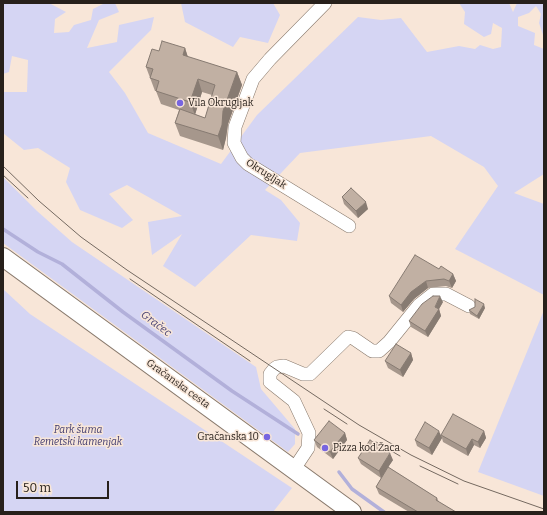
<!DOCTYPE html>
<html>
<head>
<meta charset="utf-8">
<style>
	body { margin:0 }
	#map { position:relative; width:547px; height:515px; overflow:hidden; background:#f8e6d8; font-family:Bitter,serif }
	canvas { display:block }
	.frame { position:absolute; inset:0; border:4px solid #27201b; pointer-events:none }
	.scale { position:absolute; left:16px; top:481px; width:93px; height:18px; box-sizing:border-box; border:2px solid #27201b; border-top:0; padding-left:5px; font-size:12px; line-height:14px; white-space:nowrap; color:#27201b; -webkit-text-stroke:3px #f8e6d8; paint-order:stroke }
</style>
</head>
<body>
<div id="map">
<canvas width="547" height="515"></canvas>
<div class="frame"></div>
<div class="scale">50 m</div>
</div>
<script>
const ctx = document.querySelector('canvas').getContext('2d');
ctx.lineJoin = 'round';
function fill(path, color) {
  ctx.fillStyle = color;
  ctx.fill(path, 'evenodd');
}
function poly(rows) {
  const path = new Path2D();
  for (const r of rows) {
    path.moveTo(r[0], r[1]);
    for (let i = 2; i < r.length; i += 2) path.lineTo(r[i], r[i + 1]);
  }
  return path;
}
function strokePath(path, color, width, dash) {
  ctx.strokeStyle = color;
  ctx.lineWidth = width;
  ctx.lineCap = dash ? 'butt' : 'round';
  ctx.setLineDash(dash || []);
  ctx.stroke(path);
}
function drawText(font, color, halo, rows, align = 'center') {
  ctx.font = font + ' Bitter,serif';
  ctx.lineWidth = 3;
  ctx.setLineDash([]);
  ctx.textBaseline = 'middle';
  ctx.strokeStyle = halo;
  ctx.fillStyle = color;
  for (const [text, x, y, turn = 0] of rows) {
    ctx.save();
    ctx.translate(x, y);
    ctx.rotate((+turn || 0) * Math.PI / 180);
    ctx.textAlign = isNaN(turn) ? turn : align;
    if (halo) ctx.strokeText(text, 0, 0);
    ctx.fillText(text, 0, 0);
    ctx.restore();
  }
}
fill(poly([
	[3,3,49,3,66,12,55,19,54,33,69,32,74,25,91,20,93,9,105,3,115,3,119,12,99,20,87,48,117,42,119,25,154,17,151,30,109,72,125,93,148,133,221,164,257,115,358,17,381,20,401,18,427,52,459,46,475,49,480,45,493,49,501,47,502,28,493,23,491,34,484,37,464,24,465,12,459,3,509,3,513,12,517,3,544,3,544,38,539,23,541,14,536,6,529,13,518,17,518,26,535,33,534,45,544,49,544,174,514,193,544,204,544,295,455,249,498,186,484,167,431,136,300,153,265,190,281,200,300,223,297,241,251,235,195,287,163,266,182,234,152,255,148,222,182,216,127,185,109,194,133,220,122,228,80,210,66,182,70,168,38,148,24,150,3,133,3,92,27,92,28,60,12,56,9,72,3,74],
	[181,3,273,3,280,15,268,43,240,37,233,47,185,22],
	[3,177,37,211,72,242,256,367,261,389,295,429,295,444,288,452,3,243],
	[3,289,30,314,292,488,273,512,3,512],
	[544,310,544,496,478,472]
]), '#d5d5f3');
strokePath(poly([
	[3,229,38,252,62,264,123,312,232,391,298,434],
	[339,472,352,489,384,512]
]), '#b2b0da', 3.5);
const street = poly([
	[325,3,270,59,253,79,235,127,234,143,242,158,248,164,349,226],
	[294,469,308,448,309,433,294,401,270,382,270,374,274,369,277,367,284,366,303,374,310,374,348,337,353,338,372,351,379,351,389,342,419,305,433,294,446,294,469,306]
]);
const secondary = poly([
	[3,257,352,512]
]);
strokePath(street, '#88796c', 14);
strokePath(secondary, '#88796c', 20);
strokePath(street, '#fff', 13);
strokePath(secondary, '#fff', 18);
strokePath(poly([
	[3,166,39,201,81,237,127,270,359,425,411,455,464,481,544,509],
	[3,175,28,198],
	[130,279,250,361],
	[324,409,347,424],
	[376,442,400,456],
	[420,466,458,484]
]), '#746960', 1);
fill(poly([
	[185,48,188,57,237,72,242,85,228,124,226,138,223,150,180,136,175,123,179,110,161,104,156,91,155,91,146,67,159,51],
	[202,92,212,95,205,118,195,114],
	[342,197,368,209,358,218,344,204],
	[439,269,453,274,456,281,452,288,446,286,428,288,414,299,403,312,391,303,389,296],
	[443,302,439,309,441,316,428,337,411,327,409,321],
	[485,308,479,319,470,314,469,310],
	[411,353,413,360,403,377,388,368,385,361],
	[484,431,486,438,480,448,474,445,468,456,443,442,442,438,432,455,417,446,415,440,441,435],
	[345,433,347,440,333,459,317,447,314,440],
	[358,458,393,460,388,467,437,498,439,502,456,512,409,512,379,494,376,487,381,478,361,464]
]), '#a6978c');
fill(poly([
	[185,48,189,61,183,55],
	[237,72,242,85,228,124,226,138,223,150,218,136,223,111],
	[198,79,202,92,195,115,190,102],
	[366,202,368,209,358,218,356,211],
	[453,274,456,281,452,288,449,281],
	[426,281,428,288,414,299,403,312,401,305,411,292],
	[440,296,443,302,439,309,441,316,428,337,425,331,435,307],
	[484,304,485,308,479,319,477,316],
	[411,353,413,360,403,377,400,370],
	[439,431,442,438,432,455,429,448],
	[484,431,486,438,480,448,478,442],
	[345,433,347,440,333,459,330,452],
	[472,439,474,445,468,456,466,449],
	[390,453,393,460,381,478,379,471]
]), '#877b72');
const building = poly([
	[162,41,185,48,183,55,237,72,223,111,222,125,218,136,175,123,180,109,205,118,215,85,198,79,190,102,156,91,159,81,150,78,153,69,146,67,152,49,159,51,162,41],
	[351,188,366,202,356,211,342,197,351,188],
	[415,255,439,269,441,266,453,274,449,281,444,279,426,281,411,292,401,305,389,296,415,255],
	[433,296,440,296,435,307,439,309,425,331,409,321,422,304,433,296],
	[475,299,484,304,477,316,469,310,475,307,475,299],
	[396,344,411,353,400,370,385,361,396,344],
	[453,414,484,431,478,442,472,439,466,449,441,435,453,414],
	[329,421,345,433,330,452,314,440,329,421],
	[425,422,439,431,429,448,415,440,425,422],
	[370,440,390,453,379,471,358,458,370,440],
	[388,467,437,498,436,500,456,512,418,512,376,487,388,467]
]);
fill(building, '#c1b0a3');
strokePath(building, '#877b72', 1);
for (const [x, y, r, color] of [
	[180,103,4,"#7765e0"],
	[267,437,4,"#7765e0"],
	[325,448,4,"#7765e0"]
]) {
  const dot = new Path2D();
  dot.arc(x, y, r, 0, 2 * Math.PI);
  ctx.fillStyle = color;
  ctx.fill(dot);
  strokePath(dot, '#f8e6d8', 1.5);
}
drawText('10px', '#27201b', '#f8e6d8', [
	["Vila Okrugljak",188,103],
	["Gračanska 10",259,437,"right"],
	["Pizza kod Žaca",333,448]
], 'left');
drawText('10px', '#27201b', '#f8e6d8', [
	["Okrugljak",266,174,33],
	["Gračanska cesta",178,384,36]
]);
drawText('italic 10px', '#3e396e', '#f8e6d8', [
	["Park šuma",78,430],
	["Remetski kamenjak",78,442]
]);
drawText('italic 11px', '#423d72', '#f8e6d8', [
	["Gračec",156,324,37]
]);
</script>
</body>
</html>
